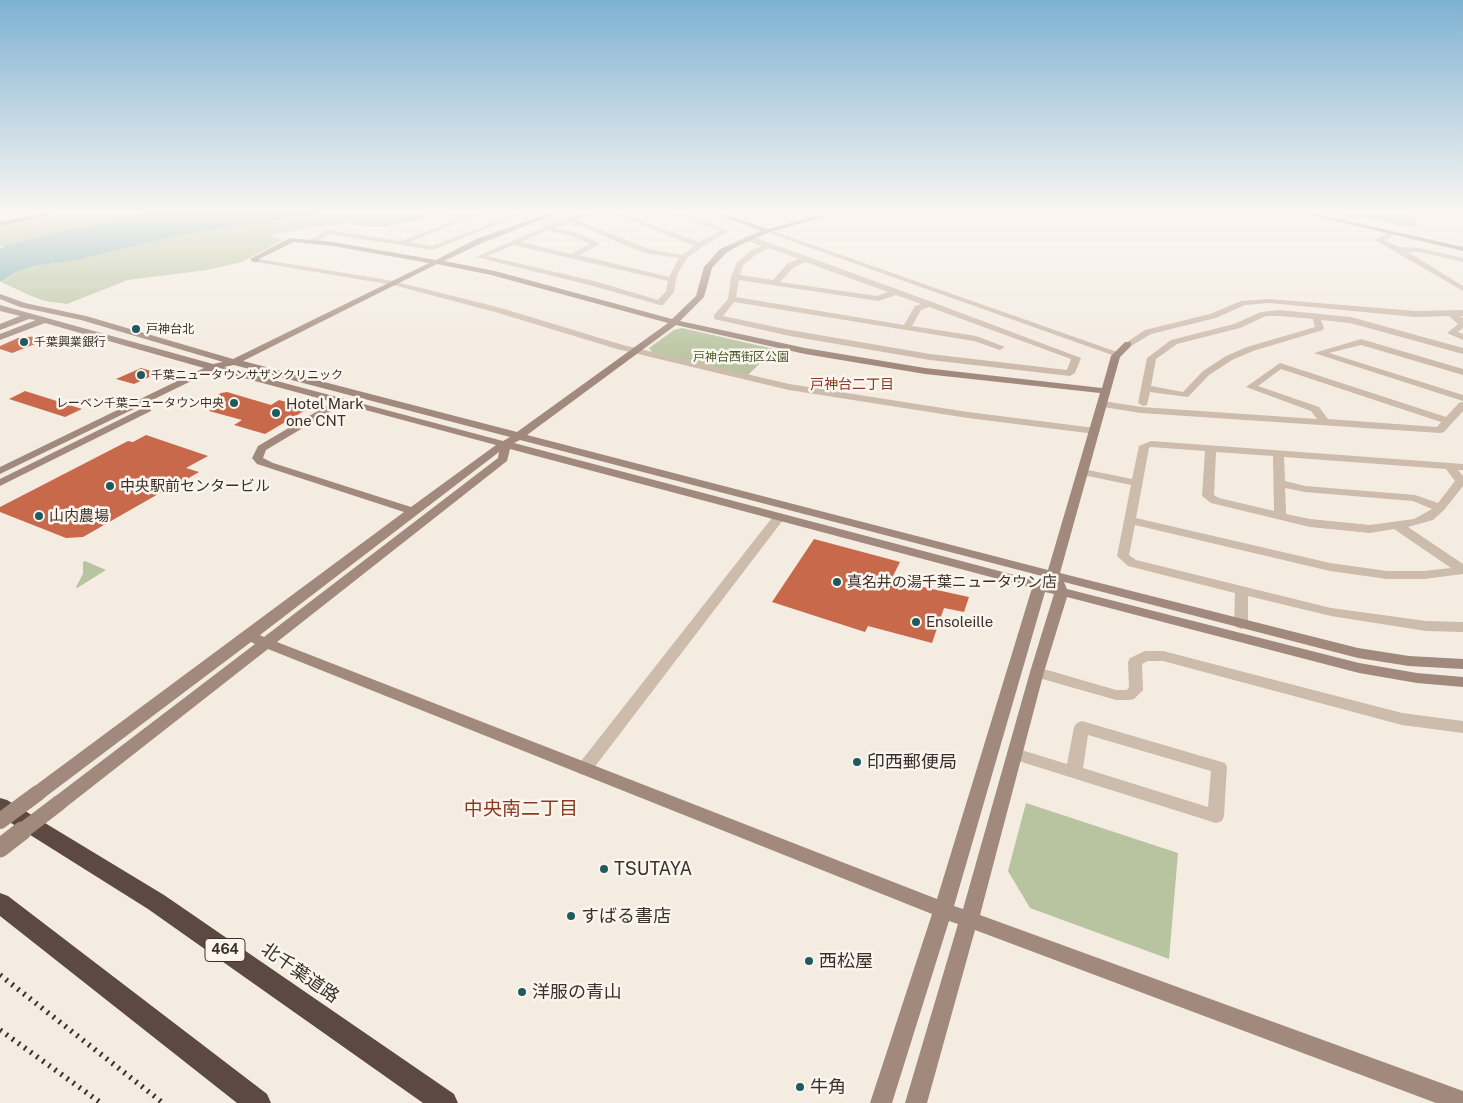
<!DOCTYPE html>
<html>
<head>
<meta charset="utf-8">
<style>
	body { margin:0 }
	canvas { display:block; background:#f4ebe1 }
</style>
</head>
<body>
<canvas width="1463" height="1103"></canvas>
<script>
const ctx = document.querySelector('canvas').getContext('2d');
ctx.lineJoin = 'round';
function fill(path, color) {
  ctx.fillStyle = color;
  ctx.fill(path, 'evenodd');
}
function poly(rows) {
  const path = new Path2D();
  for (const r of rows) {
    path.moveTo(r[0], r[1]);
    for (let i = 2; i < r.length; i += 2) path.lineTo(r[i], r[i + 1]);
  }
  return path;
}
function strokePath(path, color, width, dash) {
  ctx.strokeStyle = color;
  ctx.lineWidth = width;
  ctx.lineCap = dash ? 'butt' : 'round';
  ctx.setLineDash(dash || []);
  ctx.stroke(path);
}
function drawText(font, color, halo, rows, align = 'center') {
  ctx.font = font + ' "Public Sans","Noto Sans JP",sans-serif';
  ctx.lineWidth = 5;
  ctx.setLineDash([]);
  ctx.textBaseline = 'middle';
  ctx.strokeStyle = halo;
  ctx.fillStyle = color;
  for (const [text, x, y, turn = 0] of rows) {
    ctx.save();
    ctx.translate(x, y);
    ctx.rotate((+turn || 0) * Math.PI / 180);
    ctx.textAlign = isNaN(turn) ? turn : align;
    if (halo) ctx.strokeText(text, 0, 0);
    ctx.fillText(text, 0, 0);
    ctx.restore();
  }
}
fill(poly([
	[80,210,160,210,109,223,0,247,0,226],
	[349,210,416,210,427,216,422,219,389,226,375,227,342,223,269,235,283,240,242,262,207,270,128,280,67,304,45,301,29,295,1,282,16,272,34,266,77,260,181,235],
	[1328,210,1404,210,1420,224,1409,227],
	[682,328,774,349,748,375,652,352,649,348,674,330],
	[85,561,106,570,77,588,76,587,83,574,83,562],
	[1026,803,1178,853,1169,959,1030,908,1008,871]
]), '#b8c4a0');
fill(poly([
	[155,210,349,210,181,235,77,260,34,266,16,272,0,282,0,249,4,246,56,232,109,223]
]), '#7fb0b2');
fill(poly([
	[47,335,48,339,12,353,0,349,0,346,18,338],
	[141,368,158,373,134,384,116,379],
	[25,391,82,409,65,417,9,399],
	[227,392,271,405,279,400,309,408,265,434,234,425,242,420,209,411,215,407,202,404,221,393],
	[146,435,208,456,186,468,199,472,182,482,183,483,171,490,167,489,83,537,66,538,0,512,0,507,128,441,133,442],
	[814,539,900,562,891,580,969,597,964,612,944,608,932,643,868,626,865,632,772,602]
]), '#c8694b');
fill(poly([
	[436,210,445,210,467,215,482,210,490,210,410,242,432,246,525,210,533,210,433,250,329,234,315,243,308,241,328,230,401,241,461,218,436,210],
	[594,210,602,210,577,220,649,249,682,255,694,246,605,210,613,210,699,242,720,231,665,210,673,210,730,231,702,247,687,258,677,275,674,292,663,305,660,305,593,286,476,257,544,227,594,210],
	[571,222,644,253,679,258,669,277,579,255,600,244,579,233,554,228,571,222],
	[547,230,574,237,590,244,571,254,521,242,547,230],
	[514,245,668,281,666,291,658,300,598,282,487,256,514,245],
	[766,230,770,230,1123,354,1118,357,1115,356,766,232,766,230],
	[1391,231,1394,231,1394,235,1384,240,1399,247,1419,248,1463,258,1463,262,1419,252,1408,252,1463,286,1463,291,1375,240,1391,231],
	[745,236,751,236,932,302,1081,358,1075,373,1070,376,930,360,790,336,714,319,714,315,728,299,731,277,736,264,751,250,762,246,745,240,745,236],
	[769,248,799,259,787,264,773,280,740,275,743,265,757,254,769,248],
	[805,262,888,292,877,296,780,282,793,268,805,262],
	[739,280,878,301,896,295,921,304,915,306,904,325,736,297,739,280],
	[734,302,974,341,1000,350,1005,347,976,336,912,326,921,310,929,307,1071,359,1067,370,930,354,790,330,723,316,734,302],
	[253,258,393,281,501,308,623,345,789,384,968,412,1095,428,1100,431,1095,434,968,418,789,390,617,349,495,312,393,285,256,262,253,262,253,258],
	[1269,299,1416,311,1463,310,1463,316,1460,316,1463,318,1463,328,1458,332,1463,334,1463,340,1447,333,1458,324,1449,316,1416,317,1269,303,1245,305,1216,318,1151,334,1131,346,1128,347,1124,344,1145,330,1210,314,1241,301,1269,299],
	[1280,310,1351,317,1463,348,1463,354,1350,323,1321,320,1324,328,1323,330,1253,351,1232,360,1209,375,1188,397,1150,392,1147,405,1143,406,1138,403,1147,358,1171,340,1234,324,1261,312,1280,310],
	[1266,316,1280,316,1313,319,1315,327,1247,347,1226,356,1203,371,1183,392,1151,386,1156,359,1177,344,1240,328,1266,316],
	[1361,339,1463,369,1463,375,1361,345,1329,353,1463,395,1463,401,1314,353,1361,339],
	[1280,363,1446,417,1459,403,1463,402,1463,411,1444,432,1440,433,1141,413,1103,407,1098,404,1103,401,1141,407,1317,419,1311,411,1246,387,1280,363],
	[1281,369,1441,422,1437,427,1328,419,1319,407,1258,386,1281,369],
	[1151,441,1463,464,1463,470,1458,470,1463,476,1463,486,1444,510,1433,520,1408,527,1463,564,1463,574,1424,579,1387,579,1330,571,1135,525,1129,555,1136,560,1331,608,1426,621,1463,622,1463,632,1426,631,1331,616,1248,596,1248,624,1246,627,1241,629,1236,627,1234,624,1235,593,1128,566,1117,556,1131,485,1083,475,1077,472,1083,469,1132,479,1139,446,1151,441],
	[1151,447,1205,451,1202,496,1211,503,1310,527,1370,533,1394,529,1451,568,1424,571,1387,571,1330,563,1136,518,1149,448,1151,447],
	[1216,452,1273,456,1274,511,1219,498,1214,495,1216,452],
	[1284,457,1446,469,1455,481,1438,503,1415,495,1305,486,1285,481,1284,457],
	[1285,488,1305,492,1413,501,1432,509,1414,519,1370,525,1310,519,1286,514,1285,488],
	[779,513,783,514,785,517,783,520,590,773,584,775,578,773,576,769,578,765,775,514,779,513],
	[1145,651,1163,651,1402,713,1463,721,1463,733,1402,725,1163,661,1148,661,1142,664,1143,690,1134,699,1129,700,1116,700,1032,676,1030,672,1032,668,1037,667,1116,690,1126,690,1129,688,1128,662,1130,658,1145,651],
	[1082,721,1225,763,1227,767,1224,816,1222,821,1216,823,1009,758,1007,754,1009,750,1015,748,1067,764,1074,727,1077,723,1082,721],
	[1088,735,1211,771,1208,807,1083,768,1088,735]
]), '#cdbbac');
fill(poly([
	[558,210,566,210,482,243,444,261,495,271,672,319,696,296,704,267,720,249,761,231,705,210,713,210,768,229,837,210,846,210,845,211,770,232,738,246,726,253,712,268,704,297,680,321,805,348,925,368,1102,388,1111,356,1125,342,1131,342,1131,346,1120,357,1060,573,1358,648,1409,656,1463,659,1463,669,1409,666,1358,658,1064,582,1067,589,1359,663,1417,673,1463,677,1463,687,1417,683,1359,673,1067,597,1044,672,980,915,1463,1091,1463,1103,1436,1103,975,930,927,1103,905,1103,958,924,949,921,892,1103,870,1103,932,914,268,649,65,808,59,810,53,808,51,803,53,798,255,644,251,642,44,798,38,800,32,798,30,793,32,788,404,512,257,464,252,458,258,446,333,402,214,370,0,474,0,467,204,368,45,323,0,340,0,334,36,320,29,319,0,330,0,324,20,316,0,311,0,305,213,364,223,362,81,320,20,307,0,299,0,294,25,303,86,316,233,359,429,263,333,246,294,242,259,259,259,262,253,262,250,259,290,238,333,242,436,260,476,239,558,210],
	[437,264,491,275,668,323,517,432,243,361,437,264],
	[676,325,805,354,925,374,1100,393,1048,570,527,435,676,325],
	[234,365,510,437,503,441,224,367,234,365],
	[343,404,496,445,411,507,273,463,263,458,266,450,343,404],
	[520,440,1042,576,1037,581,514,443,520,440],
	[510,449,1032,588,937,899,277,642,507,461,510,449],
	[499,452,498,458,264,637,260,635,499,452],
	[1045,592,1054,594,1030,672,963,909,954,906,1045,592],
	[1289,210,1299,210,1463,247,1463,251,1289,210],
	[147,406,151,407,151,411,0,486,0,479,147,406]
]), '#a18a7d');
fill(poly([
	[61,210,72,210,0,226,0,222,61,210]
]), '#7d675c');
fill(poly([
	[0,798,7,800,164,895,454,1094,458,1103,423,1103,148,909,0,816,0,798],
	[0,893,8,896,267,1094,271,1103,237,1103,0,916,0,893]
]), '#5c4a42');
strokePath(poly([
	[0,975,163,1103],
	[0,1030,101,1103]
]), '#3b302b', 5.5, [2, 5.5]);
strokePath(poly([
	[0,821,38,793],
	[21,832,59,803]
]), '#a18a7d', 16);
strokePath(poly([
	[0,848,22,831]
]), '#a18a7d', 19);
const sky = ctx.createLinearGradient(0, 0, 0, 364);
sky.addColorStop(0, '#7eb2d2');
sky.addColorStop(0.58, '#faf6f2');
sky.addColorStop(1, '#faf6f200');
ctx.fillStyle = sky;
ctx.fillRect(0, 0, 1463, 364);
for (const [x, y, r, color] of [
	[136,329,5,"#1f5a5e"],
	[24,342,5,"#1f5a5e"],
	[141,375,5,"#1f5a5e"],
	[234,403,5,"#1f5a5e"],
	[276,413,5,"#1f5a5e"],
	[110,486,5,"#1f5a5e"],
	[39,516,5,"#1f5a5e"],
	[837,582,5,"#1f5a5e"],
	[916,622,5,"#1f5a5e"],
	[857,762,5,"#1f5a5e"],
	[604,869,5,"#1f5a5e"],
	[571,916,5,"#1f5a5e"],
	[809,961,5,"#1f5a5e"],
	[522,992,5,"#1f5a5e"],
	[800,1087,5,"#1f5a5e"]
]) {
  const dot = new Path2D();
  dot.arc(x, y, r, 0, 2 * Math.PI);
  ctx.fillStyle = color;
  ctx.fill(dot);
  strokePath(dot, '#fbf5ee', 2);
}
drawText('12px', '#3b302b', '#fbf5ee', [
	["戸神台北",146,329],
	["千葉興業銀行",34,342],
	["千葉ニュータウンサザンクリニック",151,375],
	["レーベン千葉ニュータウン中央",224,403,"right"]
], 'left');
drawText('12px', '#4a5a2e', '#fbf5ee', [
	["戸神台西街区公園",741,357]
]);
drawText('14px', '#8c3b22', '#fbf5ee', [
	["戸神台二丁目",852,385]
]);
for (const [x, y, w] of [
	[225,950,40]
]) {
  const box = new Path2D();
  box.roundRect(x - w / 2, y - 11.5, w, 23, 4);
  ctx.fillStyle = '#fbf5ee';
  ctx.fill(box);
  strokePath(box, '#3b302b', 1);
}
drawText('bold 14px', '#3b302b', null, [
	["464",225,950]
]);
drawText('15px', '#3b302b', '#fbf5ee', [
	["Hotel Mark",286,404],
	["one CNT",286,421],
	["中央駅前センタービル",120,486],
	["山内農場",49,516],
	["真名井の湯千葉ニュータウン店",847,582],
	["Ensoleille",926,622]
], 'left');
drawText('18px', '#3b302b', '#fbf5ee', [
	["印西郵便局",867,762],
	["TSUTAYA",614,869],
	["すばる書店",581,916],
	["西松屋",819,961],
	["洋服の青山",532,992],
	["牛角",810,1087]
], 'left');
drawText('18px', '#3b302b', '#fbf5ee', [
	["北千葉道路",300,973,35]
]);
drawText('19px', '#8c3b22', '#fbf5ee', [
	["中央南二丁目",521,809]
]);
</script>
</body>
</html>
